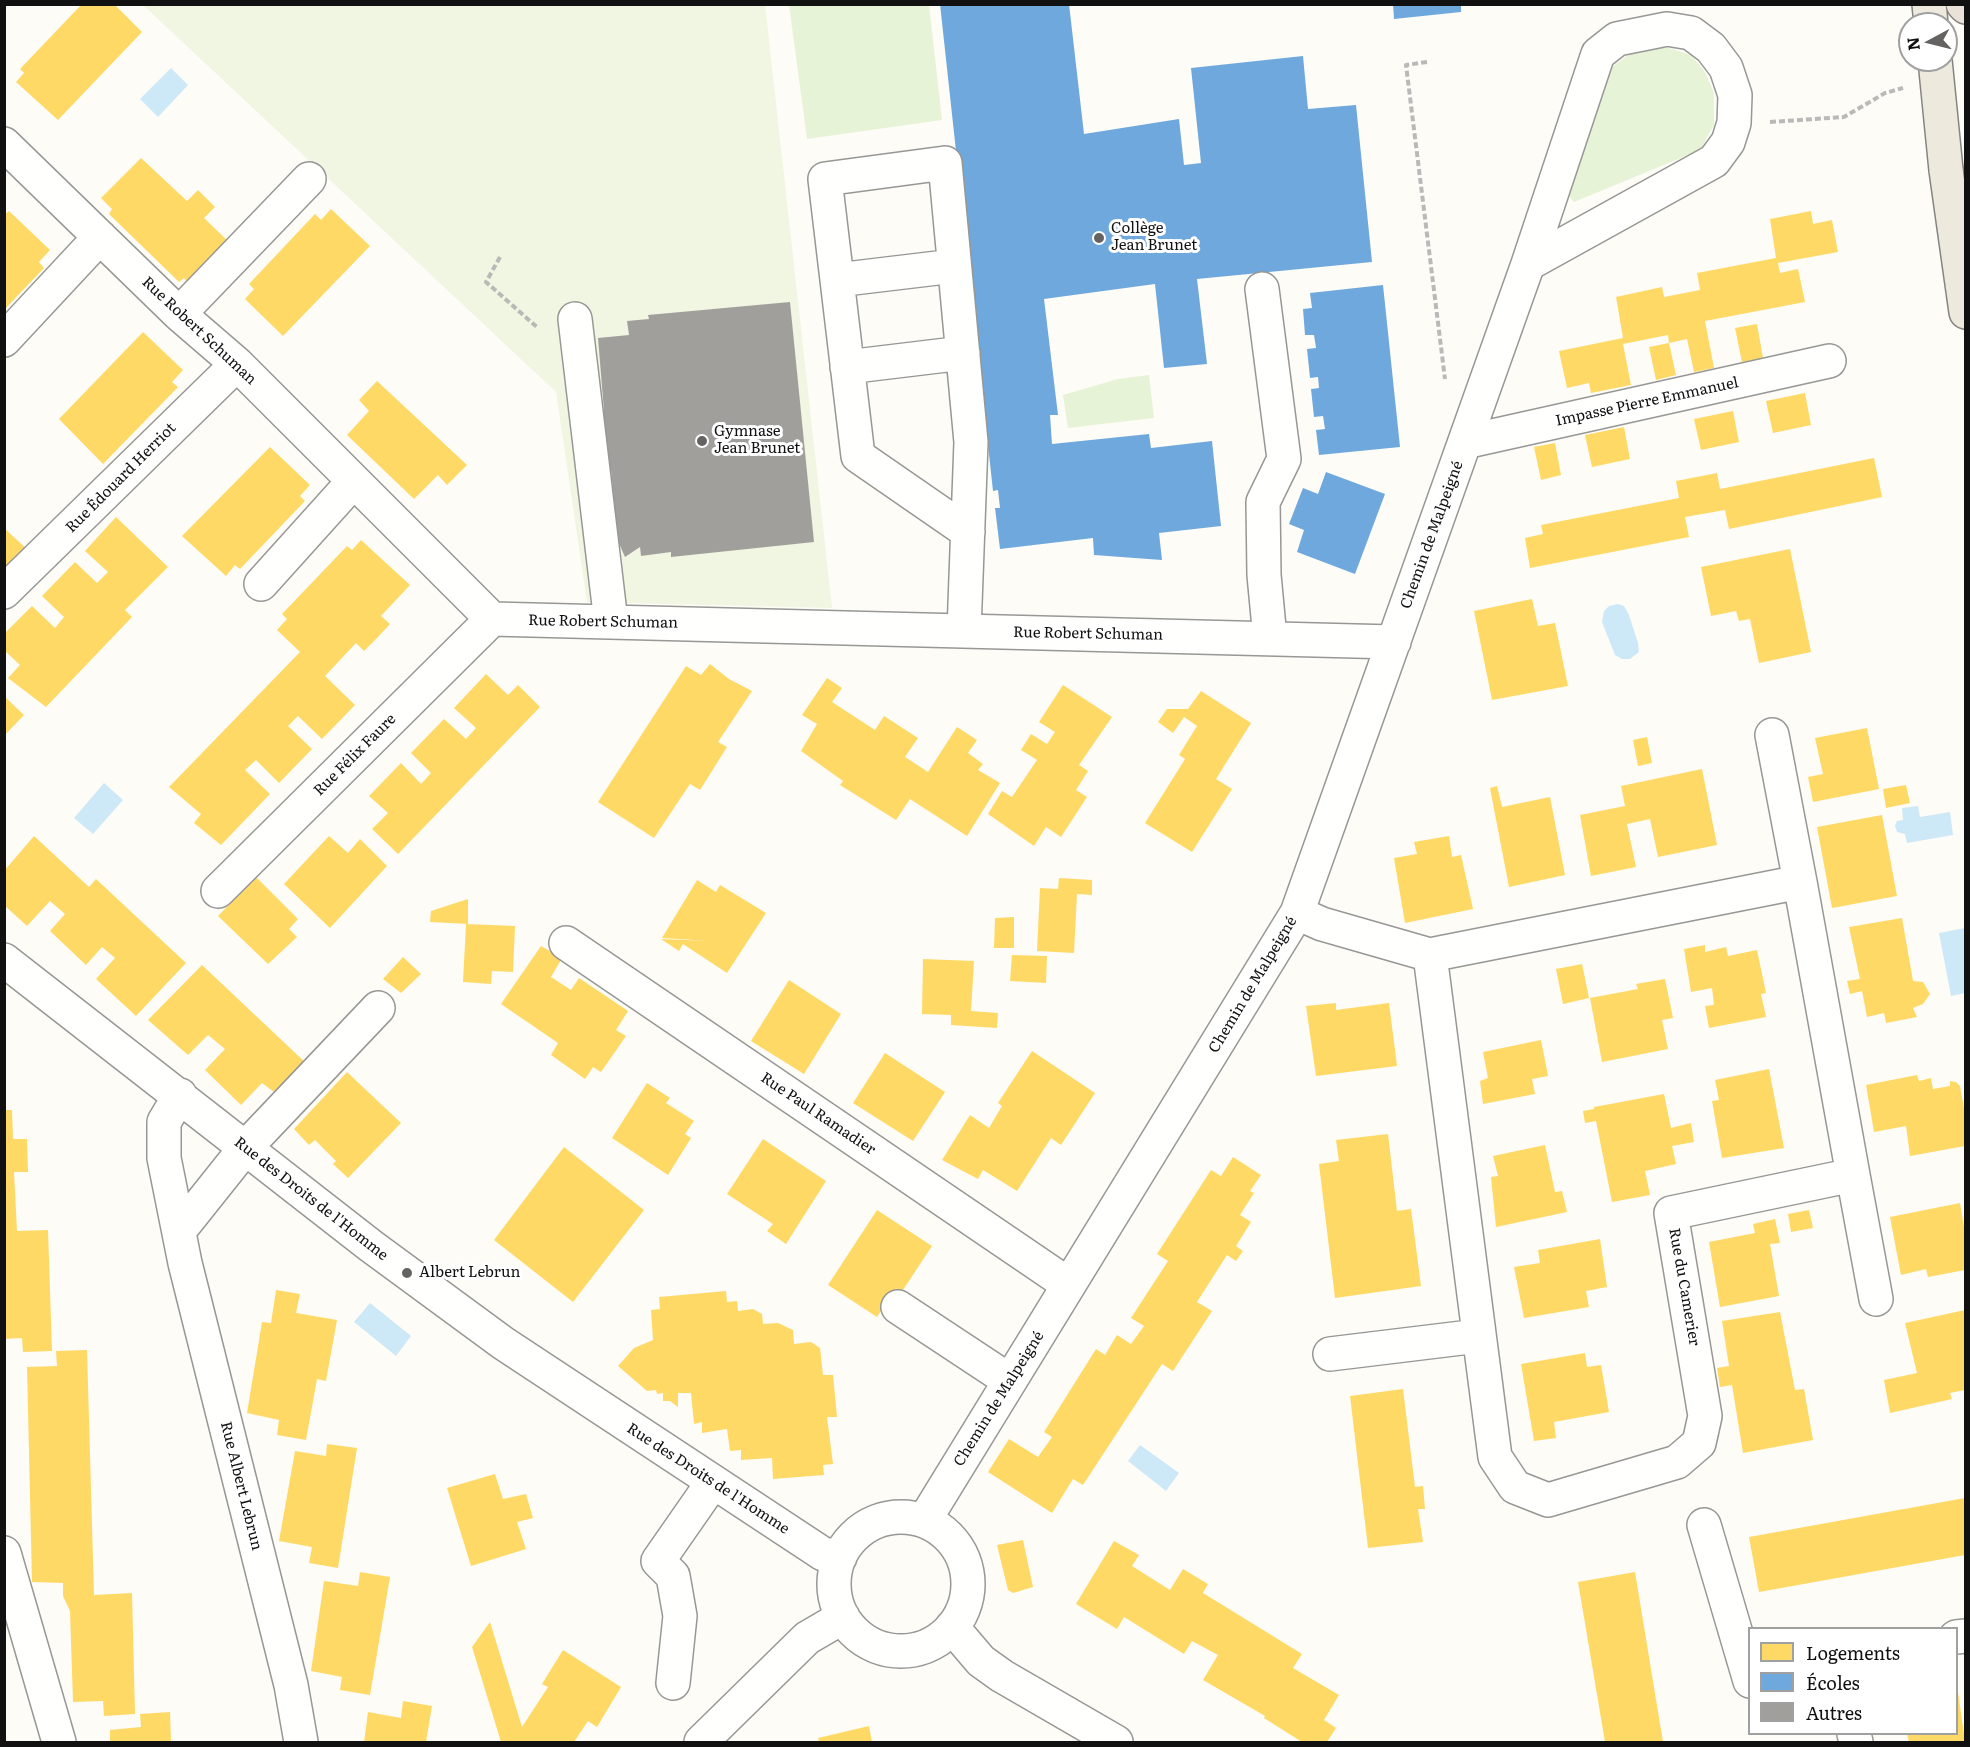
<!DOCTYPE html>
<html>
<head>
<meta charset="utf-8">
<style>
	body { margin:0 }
	#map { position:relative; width:1970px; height:1747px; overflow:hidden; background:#fdfcf7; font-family:Literata,serif }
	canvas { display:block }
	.frame { position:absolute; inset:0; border:6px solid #111; pointer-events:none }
	.legend { position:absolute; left:1748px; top:1627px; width:210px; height:108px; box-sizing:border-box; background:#fff; border:2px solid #a0a0a0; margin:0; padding:8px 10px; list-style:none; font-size:18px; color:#111 }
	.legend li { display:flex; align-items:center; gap:12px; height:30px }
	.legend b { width:30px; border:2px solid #a0a0a0 }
	.north { position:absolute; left:1898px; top:12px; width:60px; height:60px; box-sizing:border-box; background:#fff; border:2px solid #a0a0a0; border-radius:50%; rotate:263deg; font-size:16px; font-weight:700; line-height:24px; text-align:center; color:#111 }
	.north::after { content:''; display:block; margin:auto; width:21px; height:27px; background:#646362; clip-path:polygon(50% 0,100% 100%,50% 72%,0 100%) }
</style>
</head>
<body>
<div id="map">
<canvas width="1970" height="1747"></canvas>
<div class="frame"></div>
<ul class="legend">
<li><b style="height:16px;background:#ffd966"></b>Logements</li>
<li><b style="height:16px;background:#6fa8dc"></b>Écoles</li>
<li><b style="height:16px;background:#a19f9c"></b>Autres</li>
</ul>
<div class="north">N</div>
</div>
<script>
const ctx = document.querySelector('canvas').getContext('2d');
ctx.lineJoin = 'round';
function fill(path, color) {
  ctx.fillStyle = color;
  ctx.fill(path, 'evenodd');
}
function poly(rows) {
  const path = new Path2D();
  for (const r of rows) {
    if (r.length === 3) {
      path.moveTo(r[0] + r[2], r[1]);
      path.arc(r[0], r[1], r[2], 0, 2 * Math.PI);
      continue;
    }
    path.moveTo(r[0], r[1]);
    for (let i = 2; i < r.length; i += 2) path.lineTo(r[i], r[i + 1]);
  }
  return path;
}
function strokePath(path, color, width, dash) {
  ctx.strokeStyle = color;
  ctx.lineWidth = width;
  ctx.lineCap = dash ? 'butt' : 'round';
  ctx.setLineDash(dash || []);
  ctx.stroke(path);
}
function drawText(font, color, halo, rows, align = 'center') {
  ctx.font = font + ' Literata,serif';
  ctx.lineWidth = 6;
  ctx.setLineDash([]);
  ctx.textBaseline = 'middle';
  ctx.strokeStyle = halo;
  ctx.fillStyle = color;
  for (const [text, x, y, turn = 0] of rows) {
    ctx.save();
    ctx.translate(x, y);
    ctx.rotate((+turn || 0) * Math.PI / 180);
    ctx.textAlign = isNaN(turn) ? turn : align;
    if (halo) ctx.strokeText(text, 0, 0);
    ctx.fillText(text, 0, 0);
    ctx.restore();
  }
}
fill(poly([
	[789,5,929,5,942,120,807,139],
	[1648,48,1669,48,1691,55,1705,72,1714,93,1714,125,1700,150,1574,202,1568,195,1608,70,1628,55],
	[1149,375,1154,418,1068,428,1063,395,1118,379]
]), '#e7f3d7');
fill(poly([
	[143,5,765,5,832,608,587,602,556,392]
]), '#f0f6e1');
fill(poly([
	[171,68,188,85,158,117,140,99],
	[1618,604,1624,606,1629,615,1638,643,1639,652,1630,659,1622,659,1615,655,1602,622,1604,611,1609,606],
	[104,783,123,800,93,834,74,818],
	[1918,806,1920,817,1950,812,1953,835,1907,843,1905,834,1897,832,1895,826,1897,821,1903,820,1902,808],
	[1965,928,1965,993,1951,996,1939,933],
	[370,1303,411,1336,396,1356,354,1322],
	[1140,1445,1179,1473,1166,1491,1128,1461]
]), '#cde8f7');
fill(poly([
	[82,4,114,4,142,32,58,120,16,82,24,73,20,69],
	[141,158,187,201,198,190,215,207,204,218,233,246,193,289,184,278,179,282,109,214,112,209,101,198],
	[331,209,370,246,283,336,245,299,254,289,249,284,315,214,321,220],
	[9,211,50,250,39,262,44,268,4,310,4,215],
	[1811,211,1813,224,1832,220,1838,252,1778,263,1780,273,1798,269,1805,302,1705,321,1714,368,1694,372,1687,339,1669,343,1668,335,1623,344,1631,385,1591,393,1589,383,1567,388,1559,351,1623,338,1616,297,1662,287,1664,297,1700,290,1697,273,1776,258,1770,219],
	[1757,324,1763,358,1742,362,1735,328],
	[143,332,183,370,172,382,178,387,103,464,59,419],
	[1669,343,1676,375,1656,380,1649,347],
	[377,381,467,465,447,485,438,475,414,499,347,435,369,411,359,400],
	[1805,393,1811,425,1773,433,1766,401],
	[1733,411,1739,442,1701,450,1694,419],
	[1624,427,1630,459,1592,467,1585,435],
	[1555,443,1561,475,1541,480,1534,447],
	[270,447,310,485,300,496,305,501,240,569,235,565,226,576,182,536],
	[1874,458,1882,497,1729,529,1725,510,1685,517,1689,537,1530,568,1525,538,1543,534,1541,525,1679,498,1676,481,1717,473,1720,489],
	[116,517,168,567,125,610,132,617,46,707,8,678,20,665,4,650,4,634,32,606,55,628,64,617,42,596,75,562,97,583,108,572,85,551],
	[4,528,30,552,4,579],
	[361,540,410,585,381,616,390,624,377,638,364,651,356,643,325,676,355,705,322,739,298,716,288,726,312,749,279,783,256,760,245,770,270,794,221,845,194,823,201,814,169,787,300,652,277,630,287,619,282,614,347,546,352,550],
	[1790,549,1811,652,1759,663,1750,619,1739,621,1736,611,1711,616,1701,567],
	[1532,599,1538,626,1555,623,1568,686,1492,700,1474,611],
	[710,664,729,679,752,691,718,742,727,747,700,790,690,784,654,838,598,802,686,666,701,675],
	[486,674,508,695,518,685,540,707,398,854,372,829,388,813,369,796,401,763,421,784,431,773,411,753,444,719,466,739,476,728,454,708],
	[827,678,842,688,832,702,875,730,884,716,918,738,905,757,928,772,957,727,977,740,968,753,983,764,978,770,1000,783,967,836,910,799,896,820,840,785,843,781,801,751,817,724,802,715],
	[1063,685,1112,717,1079,765,1088,771,1076,790,1087,797,1061,837,1046,827,1034,846,988,814,1002,791,1012,797,1037,760,1021,750,1031,734,1047,744,1055,732,1039,722],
	[1201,691,1251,723,1216,779,1232,789,1192,852,1145,823,1185,759,1179,755,1197,726,1184,717,1173,733,1158,722,1167,709,1188,709],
	[4,696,24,715,4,736],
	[1867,728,1879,789,1813,802,1808,777,1823,774,1815,738],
	[1647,737,1652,763,1638,766,1633,740],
	[1702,769,1717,845,1658,857,1650,819,1627,824,1636,867,1591,876,1580,815,1625,806,1621,786],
	[1906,785,1910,803,1886,808,1883,789],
	[1497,786,1502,807,1550,797,1565,875,1509,887,1490,788],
	[1882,815,1897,896,1832,908,1817,827],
	[34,836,89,887,96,879,186,963,136,1016,96,979,115,958,102,947,86,965,50,931,65,914,50,901,27,926,4,905,4,871],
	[329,836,348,853,360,839,387,866,330,928,284,884],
	[1449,836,1452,857,1461,855,1473,909,1405,923,1394,858,1417,854,1414,842],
	[256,877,298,919,289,929,297,937,268,964,218,916],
	[1059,878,1092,880,1092,895,1077,894,1074,953,1037,951,1040,888,1058,889],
	[697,880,716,892,720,885,766,913,727,973,683,944,679,951,661,939,710,941,662,938],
	[468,899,468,924,430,922,431,911],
	[1014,917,1014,948,994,948,995,918],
	[1902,918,1913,981,1923,982,1930,994,1923,1004,1913,1008,1917,1017,1886,1023,1884,1013,1867,1017,1862,991,1850,994,1847,981,1860,979,1849,927],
	[466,924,515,926,513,972,492,971,491,984,463,982],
	[1705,945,1705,952,1726,947,1728,956,1757,950,1766,993,1761,994,1766,1017,1709,1028,1705,1006,1714,1005,1712,988,1691,992,1684,949],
	[541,946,562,958,551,977,571,990,579,978,628,1011,616,1030,626,1036,601,1072,593,1067,585,1079,551,1055,558,1043,501,1004],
	[1012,955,1047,956,1046,983,1010,981],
	[403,957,421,974,401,993,383,979],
	[923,959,974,961,971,1011,998,1013,997,1028,951,1025,951,1015,922,1014],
	[1582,964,1589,998,1563,1004,1556,969],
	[202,965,308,1065,278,1095,262,1083,241,1105,205,1070,225,1049,208,1035,188,1055,148,1020],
	[1665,979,1673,1018,1662,1020,1668,1049,1602,1062,1590,998,1638,989,1636,984],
	[789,980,841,1014,804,1074,751,1041],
	[1336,1003,1336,1010,1389,1003,1397,1066,1316,1076,1306,1006],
	[1541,1040,1548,1076,1532,1079,1535,1094,1483,1104,1480,1081,1488,1078,1483,1052],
	[1032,1051,1095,1093,1061,1145,1051,1138,1017,1191,983,1170,978,1179,942,1160,970,1115,989,1128,1002,1106,998,1103],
	[885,1053,945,1092,913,1141,853,1103],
	[1769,1069,1784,1148,1722,1158,1712,1101,1719,1100,1715,1080],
	[347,1072,401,1123,348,1178,333,1164,336,1161,315,1140,309,1145,294,1129],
	[1917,1075,1919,1081,1931,1078,1933,1089,1950,1086,1950,1081,1956,1082,1960,1086,1965,1114,1965,1146,1910,1156,1906,1126,1874,1132,1866,1085],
	[647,1083,670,1098,666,1103,694,1121,685,1134,691,1138,668,1175,612,1138],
	[1664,1094,1671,1128,1691,1123,1694,1142,1672,1146,1676,1164,1645,1171,1650,1195,1612,1202,1596,1121,1585,1123,1583,1111,1594,1109,1594,1107],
	[4,1110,12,1110,13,1139,27,1139,28,1172,14,1172,17,1231,48,1230,52,1351,23,1352,22,1338,4,1339],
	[1388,1134,1397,1211,1411,1209,1421,1286,1335,1298,1319,1164,1339,1161,1336,1140],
	[763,1139,826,1181,786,1244,767,1231,773,1224,727,1194],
	[1545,1145,1555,1192,1562,1191,1567,1212,1496,1227,1491,1177,1498,1176,1493,1156],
	[564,1147,644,1210,573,1302,494,1240],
	[1233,1157,1261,1175,1250,1191,1254,1193,1240,1215,1251,1222,1236,1246,1243,1251,1236,1261,1227,1255,1197,1302,1212,1311,1173,1371,1162,1364,1083,1485,1073,1479,1052,1513,988,1472,1009,1439,1038,1457,1052,1437,1044,1432,1096,1349,1105,1355,1117,1335,1131,1344,1144,1326,1131,1318,1168,1261,1157,1254,1211,1170,1221,1176],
	[1960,1203,1965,1233,1965,1270,1928,1277,1926,1269,1901,1275,1890,1217],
	[877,1210,932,1246,901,1293,895,1289,877,1317,828,1285],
	[1809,1210,1813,1228,1791,1232,1788,1214],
	[1775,1219,1780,1243,1770,1244,1779,1296,1720,1307,1709,1242,1755,1233,1753,1224],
	[1600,1239,1607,1287,1586,1291,1589,1307,1524,1318,1514,1267,1540,1263,1538,1250],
	[276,1290,300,1294,296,1313,337,1320,326,1381,317,1379,306,1440,277,1435,279,1420,247,1413,262,1322,271,1323],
	[726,1291,727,1302,737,1301,738,1311,753,1309,762,1314,763,1324,778,1323,793,1330,794,1344,811,1342,820,1348,823,1375,833,1375,837,1417,827,1417,833,1464,823,1465,824,1475,773,1479,772,1458,741,1460,741,1450,730,1451,727,1429,702,1433,702,1422,694,1424,691,1393,678,1393,678,1407,670,1401,663,1401,663,1393,657,1394,656,1390,647,1391,618,1366,634,1348,653,1340,651,1310,660,1309,659,1297],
	[1965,1310,1965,1390,1950,1393,1952,1399,1890,1413,1884,1380,1917,1373,1905,1323],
	[1780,1312,1795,1390,1804,1389,1813,1440,1743,1453,1732,1385,1720,1387,1717,1368,1729,1366,1722,1321],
	[87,1350,94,1595,132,1593,135,1714,104,1716,103,1701,73,1702,70,1611,63,1596,63,1583,32,1582,27,1367,57,1366,56,1351],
	[1585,1353,1587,1367,1601,1365,1609,1412,1554,1422,1556,1438,1534,1441,1521,1364],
	[1403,1389,1415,1487,1423,1486,1425,1509,1418,1509,1423,1542,1368,1548,1350,1396],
	[327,1444,357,1448,338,1568,309,1563,312,1547,279,1541,295,1451,326,1456],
	[495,1474,503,1499,526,1494,533,1518,517,1522,526,1549,471,1566,447,1488],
	[1965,1498,1965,1555,1759,1592,1749,1537],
	[1023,1540,1033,1587,1013,1593,1008,1590,997,1545],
	[1114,1541,1139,1555,1132,1566,1170,1590,1183,1569,1208,1584,1203,1593,1302,1654,1293,1668,1339,1695,1324,1720,1336,1728,1327,1742,1302,1742,1264,1718,1265,1716,1203,1680,1218,1655,1192,1641,1184,1654,1124,1617,1117,1629,1076,1604],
	[360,1572,390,1577,370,1695,340,1690,342,1677,311,1671,324,1581,358,1586],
	[1635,1572,1663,1742,1605,1742,1578,1582],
	[490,1622,522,1727,548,1687,542,1684,563,1650,621,1687,597,1727,588,1721,574,1742,501,1742,472,1647],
	[1958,1692,1965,1742,1909,1742,1907,1734,1956,1734],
	[403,1701,432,1706,426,1742,364,1742,368,1712,401,1718],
	[170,1712,171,1742,110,1742,110,1730,141,1727,140,1714],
	[869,1726,872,1742,819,1742,818,1738]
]), '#ffd966');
fill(poly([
	[940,4,1069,4,1084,134,1179,119,1184,165,1201,163,1191,68,1303,56,1308,109,1356,105,1372,262,1197,279,1207,364,1164,368,1155,284,1044,299,1058,415,1050,415,1052,444,1149,434,1151,448,1212,441,1221,526,1159,533,1162,560,1094,555,1093,538,1000,549,995,508,1000,508,998,490,993,491],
	[1393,4,1461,4,1461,12,1394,19],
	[1383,285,1400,447,1319,455,1316,430,1325,429,1323,416,1314,417,1311,389,1319,388,1318,377,1310,378,1307,349,1316,348,1314,335,1305,335,1303,309,1312,308,1310,293],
	[1326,472,1385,494,1355,574,1297,552,1304,530,1289,524,1303,488,1318,494]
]), '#6fa8dc');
fill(poly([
	[790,302,814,542,671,557,671,552,641,556,640,547,625,557,618,541,611,470,603,471,597,411,604,411,598,338,629,335,627,321,649,319,648,315]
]), '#a19f9c');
const minor = poly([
	[4,144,179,314,237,364,492,619,1394,642],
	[837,280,954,266],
	[1262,289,1284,459,1263,502,1264,575,1270,638],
	[179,314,309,179],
	[575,319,611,622],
	[4,340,100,237],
	[847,367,963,353],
	[1465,442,1829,361],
	[261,584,352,483],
	[4,592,237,364],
	[964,631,971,442,945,163,825,179,858,456,968,532],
	[1772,735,1800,882],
	[218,891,492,619],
	[1297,913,1322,924,1430,955,1800,882,1853,1175,1671,1213,1705,1416,1699,1443,1677,1462,1548,1500,1515,1487,1495,1457,1430,955],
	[566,943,1069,1285],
	[4,960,371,1246,503,1343,823,1554,840,1557],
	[180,1095,164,1122,164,1158,185,1263,291,1685,301,1742],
	[1853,1175,1876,1299],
	[179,1231,246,1147,378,1008],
	[898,1307,1010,1381],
	[1330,1354,1478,1336],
	[901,1584,67],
	[924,1521,1297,913,1528,264,1714,161,1728,142,1734,123,1735,95,1726,68,1711,48,1691,33,1667,29,1617,39,1598,54,1528,264],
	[1704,1525,1750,1681],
	[4,1553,59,1742],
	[952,1627,981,1661,1002,1676,1116,1742],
	[1956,1637,1966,1636],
	[673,1683,680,1616,673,1576,658,1561,713,1482],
	[1854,1734,1856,1742],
	[701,1742,807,1638,843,1617]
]);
const major = poly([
	[1929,4,1931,24],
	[1946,170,1966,312]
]);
const highway = poly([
	[1963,4,1966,7]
]);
strokePath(minor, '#979795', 36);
strokePath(major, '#858482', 36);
strokePath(highway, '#858482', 36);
strokePath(poly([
	[1427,62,1406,65,1445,379],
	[1770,122,1844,117,1885,93,1903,88],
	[500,257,486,282,538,328]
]), '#b9b9b8', 4, [6, 3]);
strokePath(minor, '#fffffe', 33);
strokePath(major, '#ede9dc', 33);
strokePath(highway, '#eae1d8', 33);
const majorBridge = poly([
	[1935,60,1946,170]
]);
strokePath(majorBridge, '#858482', 36, []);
strokePath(majorBridge, '#ede9dc', 33);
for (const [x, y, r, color] of [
	[1099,238,6,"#646362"],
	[702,441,6,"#646362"],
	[407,1273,6,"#646362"]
]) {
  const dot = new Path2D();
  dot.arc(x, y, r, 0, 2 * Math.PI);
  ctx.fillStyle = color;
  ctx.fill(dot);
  strokePath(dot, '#fff', 2);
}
drawText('15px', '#111', '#fff', [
	["Collège",1111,229],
	["Jean Brunet",1111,246],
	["Gymnase",714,432],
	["Jean Brunet",714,449],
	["Albert Lebrun",419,1273]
], 'left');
drawText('15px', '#111', '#fff', [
	["Rue Robert Schuman",199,331,43],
	["Impasse Pierre Emmanuel",1647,402,-12],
	["Rue Édouard Herriot",121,478,-45],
	["Chemin de Malpeigné",1432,535,-70],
	["Rue Robert Schuman",603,622,1],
	["Rue Robert Schuman",1088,634,1],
	["Rue Félix Faure",355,755,-45],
	["Chemin de Malpeigné",1253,985,-59],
	["Rue Paul Ramadier",818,1114,34],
	["Rue des Droits de l'Homme",311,1199,38],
	["Rue du Camerier",1684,1287,80],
	["Chemin de Malpeigné",999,1399,-58],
	["Rue des Droits de l'Homme",708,1479,33],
	["Rue Albert Lebrun",241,1486,76]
]);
</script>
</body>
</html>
